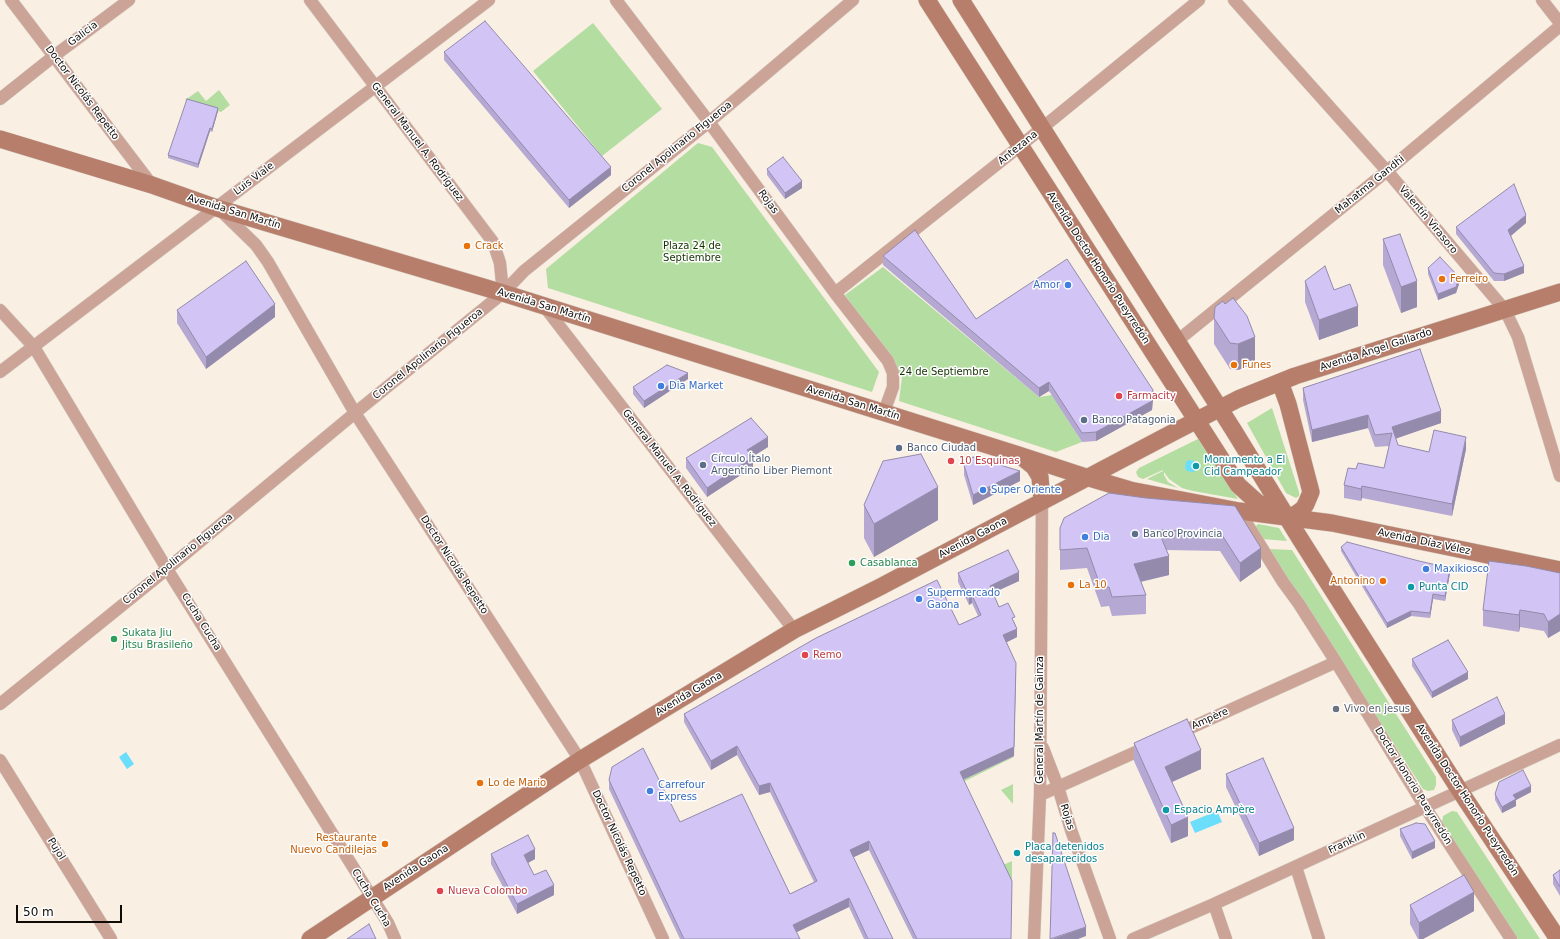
<!DOCTYPE html>
<html>
<head>
<meta charset="utf-8">
<style>
	body { margin:0 }
	#map { position:relative; width:1560px; height:939px; overflow:hidden; background:#f9efe3; font-family:"DejaVu Sans",sans-serif }
	canvas { display:block }
	.scale { position:absolute; left:16px; top:905px; width:106px; height:18px; box-sizing:border-box; border:2px solid #0f0c08; border-top:0; padding-left:5px; font-size:12px; line-height:14px; white-space:nowrap; color:#0f0c08; -webkit-text-stroke:3px #fefefe; paint-order:stroke }
</style>
</head>
<body>
<div id="map">
<canvas width="1560" height="939"></canvas>
<div class="scale">50 m</div>
</div>
<script>
const ctx = document.querySelector('canvas').getContext('2d');
ctx.lineJoin = 'round';
function fill(path, color) {
  ctx.fillStyle = color;
  ctx.fill(path, 'evenodd');
}
function poly(rows) {
  const path = new Path2D();
  for (const r of rows) {
    path.moveTo(r[0], r[1]);
    for (let i = 2; i < r.length; i += 2) path.lineTo(r[i], r[i + 1]);
  }
  return path;
}
function strokePath(path, color, width, dash) {
  ctx.strokeStyle = color;
  ctx.lineWidth = width;
  ctx.lineCap = dash ? 'butt' : 'round';
  ctx.setLineDash(dash || []);
  ctx.stroke(path);
}
function drawText(font, color, halo, rows, align = 'center') {
  ctx.font = font + ' "DejaVu Sans",sans-serif';
  ctx.lineWidth = 3;
  ctx.setLineDash([]);
  ctx.textBaseline = 'middle';
  ctx.strokeStyle = halo;
  ctx.fillStyle = color;
  for (const [text, x, y, turn = 0] of rows) {
    ctx.save();
    ctx.translate(x, y);
    ctx.rotate((+turn || 0) * Math.PI / 180);
    ctx.textAlign = isNaN(turn) ? turn : align;
    if (halo) ctx.strokeText(text, 0, 0);
    ctx.fillText(text, 0, 0);
    ctx.restore();
  }
}
fill(poly([
	[593,23,662,109,602,156,533,71],
	[219,90,230,105,221,112,185,100,198,91,206,101],
	[698,143,712,147,879,372,872,392,548,288,546,269],
	[883,267,1039,397,1052,395,1082,442,1056,452,899,401,902,377,845,295],
	[1272,408,1299,492,1299,496,1296,498,1286,493,1247,423],
	[1198,439,1238,499,1193,491,1182,488,1169,479,1164,472,1164,475,1168,482,1178,488,1147,479,1163,471,1163,470,1143,479,1138,477,1136,472,1139,468],
	[1258,524,1279,528,1287,541,1262,539,1256,530,1256,526],
	[1269,549,1292,550,1436,777,1436,785,1434,790,1428,791,1423,789],
	[1014,756,1014,757,961,783,960,781],
	[1013,784,1013,804,1001,790],
	[1452,811,1457,812,1540,939,1517,939,1442,822,1443,816],
	[1012,861,1012,890,1001,866]
]), '#b4dda1');
fill(poly([
	[1189,460,1195,461,1197,464,1196,470,1194,472,1187,471,1185,468,1186,462],
	[126,752,134,764,127,769,119,757],
	[1217,811,1222,822,1195,833,1190,822]
]), '#6bdefb');
const minor = poly([
	[11,0,152,185],
	[310,0,493,242,500,263,503,293],
	[616,0,709,122,835,293,888,361,893,373,893,387,884,412],
	[1234,0,1387,171,1505,310,1518,337,1560,476],
	[1542,0,1560,23],
	[0,99,54,56,129,0],
	[220,210,256,245,268,262,355,413,580,760,663,939],
	[835,293,1020,146,1199,0],
	[544,306,794,630],
	[0,310,34,347,167,569,388,923,395,939],
	[1177,341,1387,171,1560,26],
	[0,372,489,0],
	[1239,511,1283,582,1299,604,1336,662,1425,807,1511,939],
	[0,704,167,569,355,413,503,293,524,271,709,122,853,0],
	[1177,734,1336,662],
	[1043,748,1058,787,1071,830,1110,939],
	[0,760,111,939],
	[1040,795,1147,747],
	[1296,867,1319,939],
	[1214,904,1226,939],
	[1034,939,1040,795,1042,501],
	[1133,939,1214,904,1560,745]
]);
const secondary = poly([
	[927,0,1238,485,1257,502,1276,513],
	[961,0,1234,431,1299,537,1460,791,1558,939],
	[0,139,152,185,217,208,503,293,1019,455,1086,477,1130,490,1239,511,1332,523,1560,570],
	[1280,382,1288,404,1311,492,1306,504,1303,509,1296,514,1287,517],
	[1023,458,1034,467,1040,477,1042,501],
	[310,939,580,760,794,630,880,587,1172,433,1238,399,1295,376,1560,292]
]);
strokePath(minor, '#d4cbc0', 13);
strokePath(secondary, '#d4cbc0', 18);
strokePath(minor, '#cba497', 12);
strokePath(secondary, '#b77f6b', 17);
fill(poly([
	[444,52,611,175,569,208,444,60],
	[218,111,212,132,210,131,198,168,168,158,168,155],
	[767,169,802,188,785,199,767,175],
	[1526,223,1511,236,1524,273,1504,281,1494,281,1456,234,1456,227],
	[1383,239,1417,307,1401,313,1383,265],
	[883,256,976,319,1153,399,1152,410,1096,441,1082,442,1049,391,1039,397,883,265],
	[1428,268,1459,284,1456,293,1438,300,1428,274],
	[1305,281,1334,290,1358,326,1319,340,1305,302],
	[177,310,275,317,206,369,177,323],
	[1214,318,1255,363,1238,370,1230,369,1214,344],
	[688,379,644,408,633,394,633,387],
	[1303,388,1441,423,1395,438,1398,445,1429,452,1466,449,1452,516,1362,498,1361,501,1344,498,1344,485,1356,469,1384,468,1389,446,1375,447,1368,428,1312,442,1303,400],
	[768,447,752,457,753,467,707,497,686,468,686,458],
	[964,465,1020,481,973,505,964,475],
	[1146,498,1235,506,1261,567,1240,582,1220,551,1166,550,1169,575,1141,582,1146,595,1146,614,1112,616,1109,606,1101,607,1087,568,1060,570,1060,528],
	[864,505,938,520,874,557,864,538],
	[1341,547,1450,573,1445,601,1433,599,1430,618,1411,616,1387,628,1341,551],
	[958,573,1019,581,993,593,999,607,1015,623,1017,637,1007,642,1014,756,963,780,1011,939,913,939,869,850,853,857,893,939,864,939,849,907,796,932,800,939,680,939,609,789,609,780,680,822,790,894,814,882,770,792,759,795,737,755,711,770,684,722,684,714,959,625,978,616,972,603,969,605,958,582],
	[1560,573,1560,631,1548,638,1544,631,1520,627,1519,632,1483,626,1483,610],
	[1412,659,1468,679,1432,698,1412,666],
	[1452,720,1505,724,1460,747,1452,730],
	[1134,743,1201,769,1172,782,1188,836,1171,843,1134,761],
	[1226,774,1294,840,1259,856,1226,787],
	[1531,792,1516,800,1516,806,1502,813,1495,800,1495,794],
	[1400,829,1435,848,1412,859,1400,836],
	[491,854,535,859,528,863,534,875,554,895,517,914,491,864],
	[1560,870,1560,896,1553,884,1553,875],
	[1410,905,1474,911,1423,939,1418,939,1410,924]
]), '#b5a9d3');
fill(poly([
	[218,108,218,111,212,132,212,129],
	[210,128,210,131,198,168,198,164],
	[611,167,611,175,569,208,569,200],
	[802,181,802,188,785,199,785,193],
	[1526,215,1526,223,1508,238,1508,230],
	[1524,266,1524,273,1504,281,1504,274],
	[1459,277,1459,284,1456,293,1438,300,1438,294],
	[1417,281,1417,307,1401,313,1401,287],
	[275,304,275,317,206,369,206,357],
	[1358,306,1358,326,1319,340,1319,320],
	[1255,337,1255,363,1238,370,1238,344],
	[688,373,688,379,644,408,644,401],
	[1049,382,1049,391,1039,397,1039,388],
	[1153,390,1153,399,1152,410,1096,441,1096,432],
	[1441,411,1441,423,1392,440,1392,427],
	[1368,415,1368,428,1312,442,1312,430],
	[768,437,768,447,747,460,747,450],
	[1466,437,1466,449,1452,516,1452,504],
	[753,457,753,467,707,497,707,488],
	[1020,471,1020,481,973,505,973,495],
	[1362,486,1362,498,1361,501,1361,489],
	[938,487,938,520,874,557,874,524],
	[1261,548,1261,567,1240,582,1240,563],
	[1169,556,1169,575,1134,583,1134,564],
	[1450,568,1450,573,1445,601,1445,596],
	[1019,572,1019,581,990,594,990,586],
	[1433,594,1433,599,1430,618,1430,613],
	[972,595,972,603,969,605,969,596],
	[1520,610,1520,627,1519,632,1519,615],
	[1411,611,1411,616,1387,628,1387,623],
	[1560,614,1560,631,1548,638,1548,622],
	[1017,629,1017,637,1003,644,1003,635],
	[1016,671,1014,756,960,781,960,772],
	[1468,672,1468,679,1432,698,1432,692],
	[1505,714,1505,724,1460,747,1460,737],
	[737,746,737,755,711,770,711,761],
	[1201,750,1201,769,1165,785,1165,767],
	[770,783,770,792,759,795,759,786],
	[1531,786,1531,792,1516,800,1516,806,1502,813,1502,807,1513,795],
	[1188,817,1188,836,1171,843,1171,825],
	[1294,828,1294,840,1259,856,1259,843],
	[869,841,869,850,850,859,850,850],
	[1435,841,1435,848,1412,859,1412,852],
	[535,849,535,859,524,865,524,855],
	[554,885,554,895,517,914,517,904],
	[1474,892,1474,911,1423,939,1419,939,1419,923],
	[849,898,849,907,793,934,793,925],
	[1086,927,1086,936,1078,939,1052,939]
]), '#938aac');
const building = poly([
	[485,21,611,167,569,200,444,52,485,21],
	[187,99,218,108,212,129,210,128,198,164,168,155,187,99],
	[783,157,802,181,785,193,767,169,783,157],
	[1514,184,1526,215,1508,230,1524,266,1504,274,1494,273,1456,227,1514,184],
	[915,230,976,319,1067,259,1153,390,1152,401,1096,432,1082,433,1049,382,1039,388,883,256,915,230],
	[1400,234,1417,281,1401,287,1383,239,1400,234],
	[1440,257,1459,277,1456,287,1438,294,1428,268,1440,257],
	[246,261,275,304,206,357,177,310,246,261],
	[1325,266,1334,290,1350,284,1358,306,1319,320,1305,281,1325,266],
	[1233,298,1247,316,1255,337,1238,344,1230,343,1214,318,1215,307,1223,301,1225,304,1233,298],
	[1420,349,1441,411,1392,427,1398,445,1429,452,1434,430,1466,437,1452,504,1362,486,1361,489,1344,485,1348,468,1356,469,1358,463,1384,468,1392,433,1375,435,1368,415,1312,430,1303,388,1420,349],
	[667,365,688,373,644,401,633,387,667,365],
	[751,418,768,437,747,450,753,457,707,488,686,458,751,418],
	[921,454,938,487,874,524,864,505,883,461,921,454],
	[973,457,1020,471,973,495,964,465,973,457],
	[1109,493,1146,498,1235,506,1261,548,1240,563,1220,532,1158,530,1169,556,1134,564,1146,595,1112,597,1109,587,1101,588,1087,548,1060,550,1060,528,1064,518,1109,493],
	[1347,542,1419,561,1450,568,1445,596,1433,594,1430,613,1411,611,1387,623,1341,547,1347,542],
	[1008,550,1019,572,990,586,999,607,1008,603,1015,617,1012,618,1017,629,1003,635,1016,663,1014,747,960,772,1012,881,1011,939,917,939,869,841,850,850,893,939,868,939,849,898,793,925,800,939,684,939,609,780,612,767,643,748,680,822,742,794,790,894,817,881,770,783,759,786,737,746,711,761,684,714,816,638,937,580,959,625,981,615,972,595,969,596,958,573,1008,550],
	[1489,561,1526,566,1560,573,1560,614,1548,622,1544,614,1520,610,1519,615,1483,610,1489,561],
	[1448,640,1468,672,1432,692,1412,659,1448,640],
	[1497,697,1505,714,1460,737,1452,720,1497,697],
	[1187,719,1201,750,1165,767,1188,817,1171,825,1134,743,1187,719],
	[1263,758,1294,828,1259,843,1226,774,1263,758],
	[1523,770,1531,786,1513,795,1516,799,1502,807,1495,794,1499,782,1523,770],
	[1416,823,1425,824,1435,841,1412,852,1400,829,1416,823],
	[1053,833,1055,833,1086,927,1050,939,1053,833],
	[528,835,535,849,524,855,534,875,546,870,554,885,517,904,491,854,528,835],
	[1560,870,1560,887,1553,875,1560,870],
	[1464,875,1474,892,1419,923,1410,905,1464,875],
	[369,924,376,939,347,939,369,924]
]);
fill(building, '#d2c5f5');
strokePath(building, '#938aac', 1);
for (const [x, y, r, color] of [
	[467,246,4,"#e8710a"],
	[1442,279,4,"#e8710a"],
	[1068,285,4,"#3f7fe0"],
	[1234,365,4,"#e8710a"],
	[661,386,4,"#3f7fe0"],
	[1119,396,4,"#e0444e"],
	[1084,420,4,"#5c6f8a"],
	[899,448,4,"#5c6f8a"],
	[951,461,4,"#e0444e"],
	[703,465,4,"#5c6f8a"],
	[1196,466,4,"#0f9aa8"],
	[983,490,4,"#3f7fe0"],
	[1135,534,4,"#5c6f8a"],
	[1085,537,4,"#3f7fe0"],
	[852,563,4,"#2e9e5b"],
	[1426,569,4,"#3f7fe0"],
	[1383,581,4,"#e8710a"],
	[1071,585,4,"#e8710a"],
	[1411,587,4,"#0f9aa8"],
	[919,599,4,"#3f7fe0"],
	[114,639,4,"#2e9e5b"],
	[805,655,4,"#e0444e"],
	[1336,709,4,"#6b7280"],
	[480,783,4,"#e8710a"],
	[650,791,4,"#3f7fe0"],
	[1166,810,4,"#0f9aa8"],
	[385,844,4,"#e8710a"],
	[1017,853,4,"#0f9aa8"],
	[440,891,4,"#e0444e"]
]) {
  const dot = new Path2D();
  dot.arc(x, y, r, 0, 2 * Math.PI);
  ctx.fillStyle = color;
  ctx.fill(dot);
  strokePath(dot, '#fefefe', 1.5);
}
drawText('10px', '#0f0c08', '#fefefe', [
	["Galicia",83,34,-37],
	["Doctor Nicolás Repetto",82,93,53],
	["General Manuel A. Rodríguez",417,142,53],
	["Coronel Apolinario Figueroa",677,147,-39],
	["Antezana",1018,148,-39],
	["Luis Viale",254,179,-37],
	["Mahatma Gandhi",1370,185,-39],
	["Rojas",768,202,54],
	["Avenida San Martín",234,212,17],
	["Valentín Virasoro",1428,220,50],
	["Avenida Doctor Honorio Pueyrredón",1098,268,57],
	["Avenida San Martín",544,306,17],
	["Avenida Ángel Gallardo",1376,350,-18],
	["Coronel Apolinario Figueroa",428,354,-39],
	["Avenida San Martín",853,403,17],
	["General Manuel A. Rodríguez",669,468,52],
	["Avenida Gaona",973,538,-28],
	["Avenida Díaz Vélez",1424,542,12],
	["Coronel Apolinario Figueroa",178,559,-39],
	["Doctor Nicolás Repetto",454,565,57],
	["Cucha Cucha",201,622,58],
	["Avenida Gaona",689,694,-31],
	["Ampère",1210,719,-24],
	["General Martín de Gainza",1040,720,-90],
	["Doctor Honorio Pueyrredón",1413,786,58],
	["Avenida Doctor Honorio Pueyrredón",1467,800,57],
	["Rojas",1067,817,73],
	["Doctor Nicolás Repetto",619,843,65],
	["Franklin",1347,843,-25],
	["Pujol",56,849,58],
	["Avenida Gaona",416,868,-33],
	["Cucha Cucha",371,898,59]
]);
drawText('10px', '#c56008', '#fefefe', [
	["Crack",475,246],
	["Ferreiro",1450,279],
	["Funes",1242,365],
	["Antonino",1375,581,"right"],
	["La 10",1079,585],
	["Lo de Mario",488,783],
	["Restaurante",377,838,"right"],
	["Nuevo Candilejas",377,850,"right"]
], 'left');
drawText('10px', '#133200', '#fefefe', [
	["Plaza 24 de",692,246],
	["Septiembre",692,258],
	["24 de Septiembre",944,372]
]);
drawText('10px', '#366cbe', '#fefefe', [
	["Amor",1060,285,"right"],
	["Dia Market",669,386],
	["Super Oriente",991,490],
	["Dia",1093,537],
	["Maxikiosco",1434,569],
	["Supermercado",927,593],
	["Gaona",927,605],
	["Carrefour",658,785],
	["Express",658,797]
], 'left');
drawText('10px', '#be3a42', '#fefefe', [
	["Farmacity",1127,396],
	["10 Esquinas",959,461],
	["Remo",813,655],
	["Nueva Colombo",448,891]
], 'left');
drawText('10px', '#4e5e75', '#fefefe', [
	["Banco Patagonia",1092,420],
	["Banco Ciudad",907,448],
	["Círculo Ítalo",711,459],
	["Argentino Liber Piemont",711,471],
	["Banco Provincia",1143,534]
], 'left');
drawText('10px', '#0d838f', '#fefefe', [
	["Monumento a El",1204,460],
	["Cid Campeador",1204,472],
	["Punta CID",1419,587],
	["Espacio Ampère",1174,810],
	["Placa detenidos",1025,847],
	["desaparecidos",1025,859]
], 'left');
drawText('10px', '#27864d', '#fefefe', [
	["Casablanca",860,563],
	["Sukata Jiu",122,633],
	["Jitsu Brasileño",122,645]
], 'left');
drawText('10px', '#5b616d', '#fefefe', [
	["Vivo en jesus",1344,709]
], 'left');
</script>
</body>
</html>
